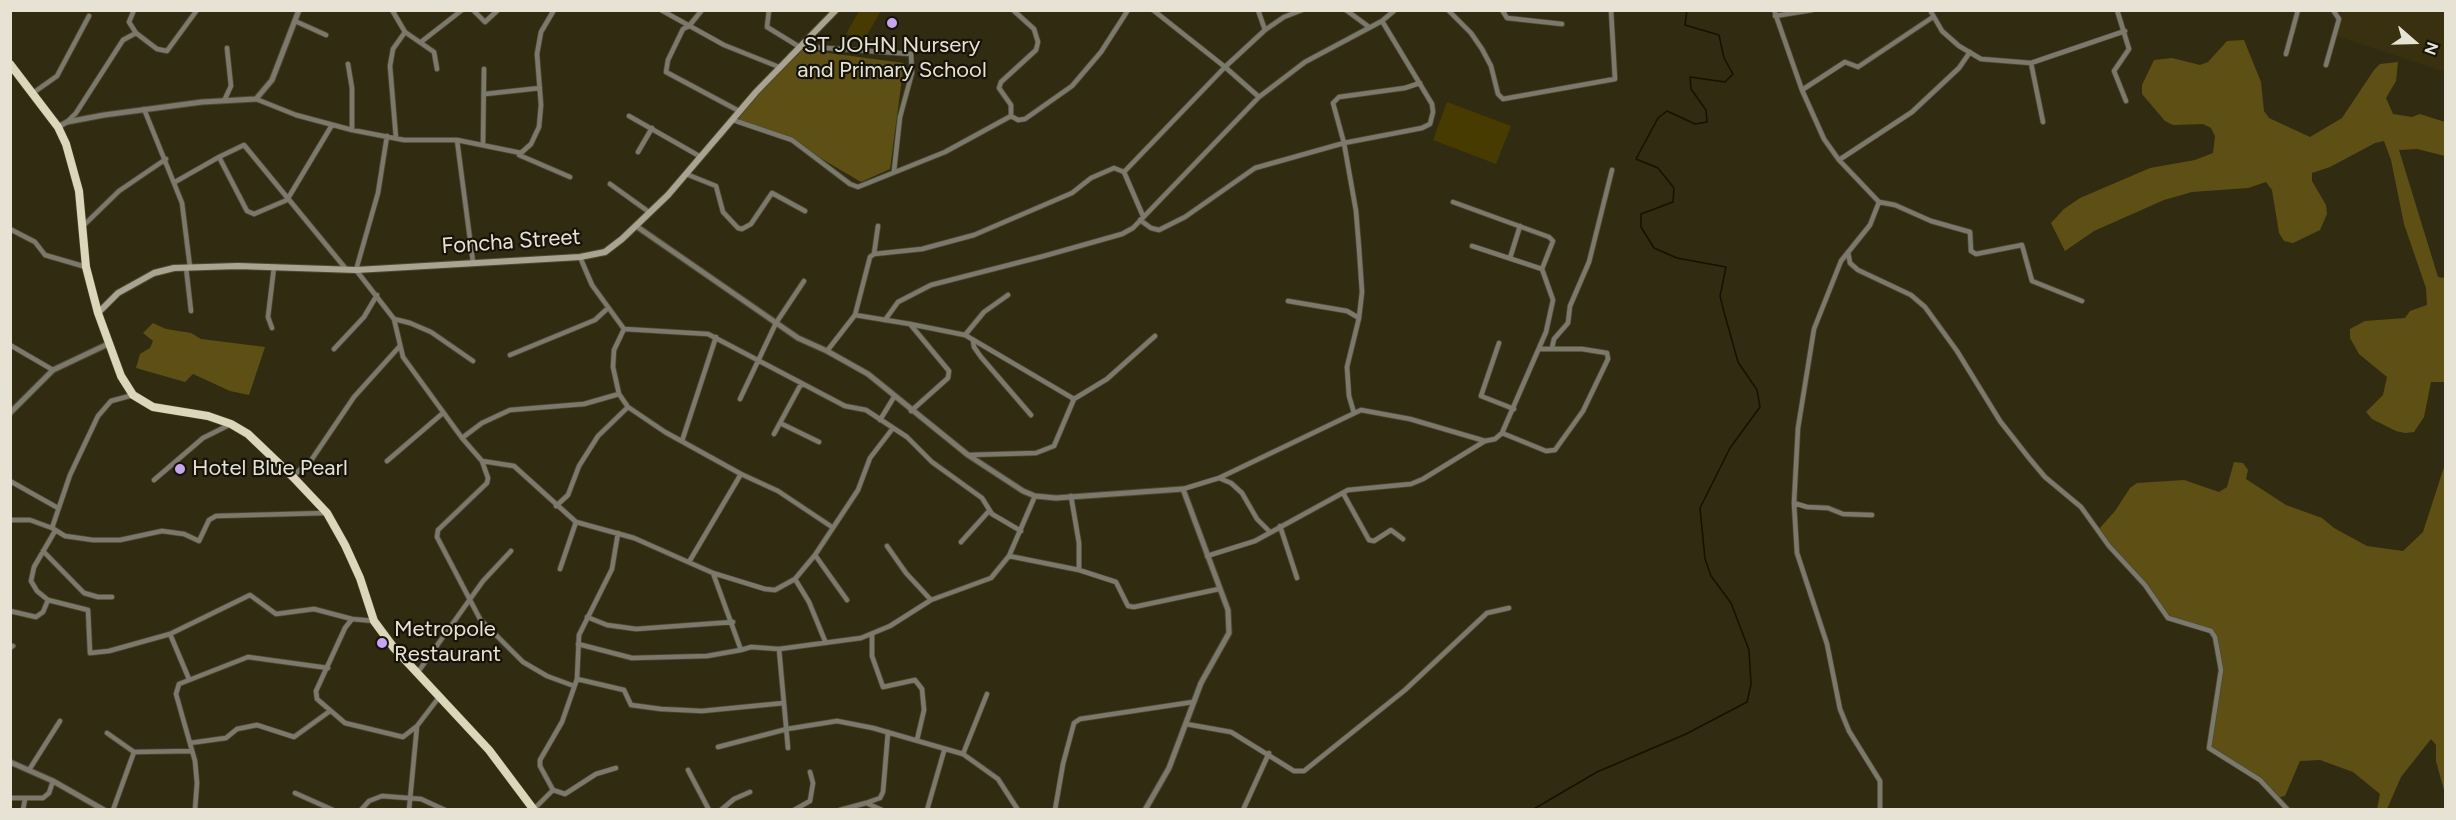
<!DOCTYPE html>
<html>
<head>
<meta charset="utf-8">
<style>
	body { margin:0 }
	#map { position:relative; width:2456px; height:820px; overflow:hidden; background:#312b12; font-family:Figtree,sans-serif }
	canvas { display:block }
	.frame { position:absolute; inset:0; border:12px solid #e7e3d4; pointer-events:none }
	.north { position:absolute; left:2384px; top:12px; width:60px; height:60px; -webkit-text-stroke:4px #161309; paint-order:stroke; rotate:110deg; font-size:16px; font-weight:700; line-height:24px; text-align:center; color:#e7e3d4 }
	.north::after { content:''; display:block; margin:auto; width:21px; height:27px; background:#e7e3d4; clip-path:polygon(50% 0,100% 100%,50% 72%,0 100%) }
</style>
</head>
<body>
<div id="map">
<canvas width="2456" height="820"></canvas>
<div class="frame"></div>
<div class="north">N</div>
</div>
<script>
const ctx = document.querySelector('canvas').getContext('2d');
ctx.lineJoin = 'round';
function fill(path, color) {
  ctx.fillStyle = color;
  ctx.fill(path, 'evenodd');
}
function poly(rows) {
  const path = new Path2D();
  for (const r of rows) {
    path.moveTo(r[0], r[1]);
    for (let i = 2; i < r.length; i += 2) path.lineTo(r[i], r[i + 1]);
  }
  return path;
}
function strokePath(path, color, width, dash) {
  ctx.strokeStyle = color;
  ctx.lineWidth = width;
  ctx.lineCap = dash ? 'butt' : 'round';
  ctx.setLineDash(dash || []);
  ctx.stroke(path);
}
function drawText(font, color, halo, rows, align = 'center') {
  ctx.font = font + ' Figtree,sans-serif';
  ctx.lineWidth = 4.5;
  ctx.setLineDash([]);
  ctx.textBaseline = 'middle';
  ctx.strokeStyle = halo;
  ctx.fillStyle = color;
  for (const [text, x, y, turn = 0] of rows) {
    ctx.save();
    ctx.translate(x, y);
    ctx.rotate((+turn || 0) * Math.PI / 180);
    ctx.textAlign = isNaN(turn) ? turn : align;
    if (halo) ctx.strokeText(text, 0, 0);
    ctx.fillText(text, 0, 0);
    ctx.restore();
  }
}
fill(poly([
	[2342,11,2445,11,2445,72,2334,35]
]), '#38300e');
fill(poly([
	[859,11,881,11,864,40,846,34],
	[1447,102,1511,126,1496,164,1433,140]
]), '#473b00');
fill(poly([
	[2244,40,2261,82,2264,111,2269,118,2310,137,2342,118,2374,70,2380,64,2398,62,2396,81,2386,98,2393,114,2412,117,2420,114,2445,122,2445,156,2417,149,2399,150,2438,277,2445,278,2445,382,2431,382,2424,417,2414,432,2405,433,2396,431,2372,419,2366,412,2383,395,2387,377,2359,354,2350,338,2350,329,2365,321,2405,318,2410,311,2427,305,2426,288,2404,224,2391,160,2384,141,2375,143,2330,167,2312,173,2312,181,2326,205,2327,214,2320,230,2293,243,2284,241,2279,233,2272,190,2266,182,2248,188,2192,192,2164,200,2094,231,2065,251,2051,223,2064,209,2080,198,2150,168,2195,160,2213,153,2215,136,2211,128,2203,124,2173,125,2165,121,2142,94,2142,85,2154,60,2172,58,2200,65,2208,62,2227,41],
	[798,49,904,63,890,169,861,182,783,136,735,119],
	[153,323,166,329,191,333,201,339,265,347,249,395,230,391,193,374,185,382,136,368,140,354,150,348,153,341,143,333],
	[2234,462,2243,463,2248,470,2246,479,2286,505,2322,518,2334,528,2367,546,2403,551,2423,532,2445,464,2445,794,2436,761,2436,745,2431,739,2401,777,2387,809,2377,809,2380,794,2353,772,2320,760,2300,761,2285,796,2275,798,2260,780,2209,748,2219,694,2220,656,2211,631,2168,618,2098,530,2115,511,2130,488,2137,483,2184,480,2219,492,2227,487]
]), '#5e5014');
strokePath(poly([
	[1532,810,1597,772,1686,734,1747,702,1751,684,1749,650,1731,603,1711,576,1705,559,1700,508,1730,448,1760,407,1757,390,1738,362,1724,312,1720,296,1726,267,1677,258,1654,248,1641,227,1641,214,1673,202,1674,188,1658,168,1636,159,1658,118,1667,111,1695,124,1707,122,1706,110,1691,89,1690,77,1725,82,1733,74,1724,58,1719,35,1685,25,1687,10]
]), '#171100', 1.5);
const minor = poly([
	[134,10,129,22,136,33],
	[392,10,405,32,434,52,437,69],
	[473,10,485,22,498,10],
	[661,10,724,45,779,67],
	[702,10,689,26,683,29,668,60,666,72,739,111],
	[769,10,767,27,798,46,911,54,912,73,900,117,894,171],
	[1258,10,1265,30],
	[1346,10,1369,27],
	[1448,10,1471,33,1482,49,1491,66,1498,94,1503,99,1615,79,1611,10],
	[1502,10,1507,18,1562,24],
	[1774,10,1802,90,1824,139,1839,160,1879,202,1870,225,1841,261,1814,329,1798,428,1794,503,1797,553,1827,644,1840,709,1849,731,1880,781,1880,810],
	[1930,10,1942,31,1959,46,1981,59,2031,63,2043,122],
	[2117,10,2129,49,2114,71,2126,101],
	[1775,16,1812,10],
	[295,21,326,35],
	[421,42,462,10],
	[2286,54,2298,10],
	[2031,63,2125,31],
	[348,64,352,88,352,130],
	[2326,65,2339,19,2333,10],
	[1802,90,1845,62,1858,67,1933,17],
	[33,93,57,76,89,16],
	[485,94,540,88],
	[1259,97,1225,67,1265,30,1284,17,1302,10],
	[256,99,296,115,352,130,404,140,457,140,521,153,531,144,539,127,541,105,537,54,541,32,554,10],
	[224,101,231,86,227,48],
	[144,109,182,203,190,267],
	[629,116,701,157],
	[1011,116,1018,120,1025,119,1072,86,1101,52,1128,10],
	[1011,116,1011,105,999,88,1001,82,1036,50,1038,42,1034,29,1013,10],
	[733,120,792,140,850,184,858,187,945,152,1011,116],
	[67,122,76,113,123,40,136,33,157,49,167,51,197,10],
	[387,136,378,193,356,270,394,319,403,357,462,438,482,461,514,466,576,522,634,538,713,573,765,589,775,590,795,579,815,555,858,490,870,458,893,428],
	[396,138,390,66,393,49,405,32],
	[457,140,473,262],
	[483,145,484,69],
	[638,152,652,128],
	[519,155,570,177],
	[219,157,244,145,346,269],
	[1839,160,1912,112,1959,68,1970,52],
	[1124,172,1225,67,1153,10],
	[686,174,716,186,723,212,738,228,742,229,751,224,772,193,805,211],
	[175,182,219,157,247,211,254,214,287,200,332,125],
	[610,184,649,212],
	[1879,202,1895,205,1931,221,1970,232,1971,251,1976,254,2022,245,2032,281,2082,301],
	[1140,220,1151,228,1159,230,1185,217,1255,168,1344,143,1422,128,1430,124,1433,112,1432,104,1382,21],
	[82,227,119,191,166,159],
	[10,229,35,242,45,255,86,267],
	[1472,246,1542,269],
	[1848,252,1850,263,1858,270,1911,295,1925,307,1957,351,2000,421,2029,458,2045,477,2081,507,2109,546,2145,585,2168,618,2211,631,2215,637,2221,670,2209,748,2260,780,2288,810],
	[874,254,922,249,974,235,1072,193,1091,178,1114,168,1124,172,1143,216],
	[580,257,592,285,624,329,708,334,845,406,866,410,907,437,932,462,982,498,992,514,1021,531],
	[1510,258,1520,226],
	[186,267,191,311],
	[1288,301,1347,311,1359,318],
	[855,315,870,257,874,254,878,226],
	[394,319,410,323,431,332,473,361],
	[885,320,898,302,931,285,1044,256,1122,234,1133,228,1259,97,1305,62,1382,21,1395,10],
	[910,324,949,371,948,378,911,411],
	[272,328,268,317,274,267],
	[624,329,614,350,613,367,619,394,628,407,665,432,741,474,778,491,832,527],
	[965,335,984,312,1008,295],
	[973,341,974,347,981,357,1031,415],
	[1499,343,1481,396,1514,409],
	[10,345,53,370],
	[1552,348,1554,339,1568,323,1570,306,1589,262,1612,170],
	[334,349,364,317,377,295],
	[827,351,855,315,910,324,965,335,1074,399],
	[510,355,595,320,608,308],
	[740,399,776,323,804,281],
	[1354,413,1349,396,1347,367,1359,318,1362,292,1359,248,1356,211,1344,143,1333,103,1339,97,1405,88,1420,83],
	[880,420,894,397],
	[780,423,819,442],
	[1502,433,1546,451,1555,450,1583,411,1608,359,1607,353,1582,349,1539,349],
	[774,434,801,384],
	[462,438,482,423,510,410,584,404,619,394],
	[682,441,716,337],
	[968,455,1036,453,1054,446,1074,399,1107,379,1155,336],
	[387,461,443,413],
	[482,461,488,478,487,483,438,530,437,537,480,619,523,662,547,676,574,686],
	[293,476,312,459,354,397,399,347],
	[1219,478,1231,483,1242,493,1257,519,1269,531],
	[154,480,203,438,231,424],
	[10,481,58,508],
	[1183,489,1219,478,1361,410,1410,419,1485,441,1495,439,1502,433,1546,332,1553,300,1542,269,1553,241,1549,237,1453,202],
	[1343,493,1369,540,1374,541,1391,530,1403,539],
	[1071,496,1079,543,1079,570,1116,582,1128,606,1134,607,1219,589],
	[1794,503,1807,507,1828,508,1843,514,1872,515],
	[556,506,568,495,579,466,598,436,628,407],
	[10,520,30,520,52,528,70,475,98,416,111,401,133,395],
	[1280,526,1297,578],
	[52,528,65,536,93,540,120,540,162,531,184,534,199,541,209,520,216,516,326,513],
	[55,531,34,567,31,581,37,591,48,600,88,610,90,653,109,651,170,634,250,595,276,614,314,609,352,619],
	[961,542,989,511],
	[887,546,906,573,931,600],
	[43,551,84,593,98,597,112,597],
	[815,555,847,600],
	[1009,556,1079,570],
	[1207,556,1255,541,1348,490,1411,484,1423,479,1485,441],
	[689,562,741,474],
	[560,569,576,522],
	[713,573,741,650,751,647,779,649,861,638,890,626,931,600,991,578,1009,556,1035,496],
	[795,579,809,602,825,641],
	[10,611,36,617,43,612,48,600],
	[587,617,607,625,636,629,733,622],
	[374,621,352,619,345,628,316,691,317,699,345,723,403,737,417,726,440,696],
	[170,634,189,679],
	[872,635,872,656,883,687,915,680,922,689,924,710,917,740],
	[578,644,632,658,707,656,741,650],
	[10,648,13,646],
	[779,649,788,748],
	[418,672,483,581,511,551],
	[577,679,624,690,631,705,661,709,702,711,784,703],
	[1186,724,1231,732,1294,771,1304,771,1405,690,1487,613,1509,608],
	[107,733,134,752,192,751],
	[190,743,226,738,237,729,257,725,294,737,330,711],
	[718,747,787,729,837,721,873,728,963,754,998,779,1018,810],
	[963,754,987,694],
	[616,768,596,774,565,794,553,790,540,766,540,760,562,722,577,679,579,635,612,569,618,533],
	[29,770,60,721],
	[688,770,709,810],
	[295,793,333,810],
	[10,798,43,798,49,793,53,781],
	[866,803,880,798,883,792,888,732],
	[534,809,553,790],
	[23,810,25,799],
	[113,810,134,752],
	[195,810,197,783,195,761,176,694,179,684,248,657,328,668],
	[361,810,369,801,382,796,421,799,445,810],
	[409,810,417,726],
	[721,810,734,799,750,792],
	[794,810,810,801,813,783,810,772],
	[840,810,866,803,882,810],
	[927,810,944,751],
	[1055,810,1063,764,1074,723,1080,719,1193,702],
	[1243,810,1269,753]
]);
const tertiary = poly([
	[58,127,67,122,104,115,202,102,256,99,272,80,299,10],
	[636,226,798,338,827,351,868,374,968,455,1023,491,1035,496,1056,498,1183,489,1228,610,1229,633,1201,683,1169,768,1145,810],
	[10,413,53,370,108,344],
	[10,762,53,781,104,810]
]);
const secondary = poly([
	[98,313,118,293,154,273,174,268,238,266,356,270,580,257,605,252,622,239,668,195,756,92,836,10]
]);
const trunk = poly([
	[10,64,58,127,66,144,79,191,86,267,98,313,121,376,133,395,153,407,208,416,231,424,248,434,293,477,327,513,345,545,360,578,374,621,394,648,489,750,534,810]
]);
strokePath(minor, '#4e4831', 6);
strokePath(tertiary, '#4e4831', 7);
strokePath(secondary, '#4e4831', 8);
strokePath(trunk, '#4e4831', 9);
strokePath(minor, '#7b786c', 4.5);
strokePath(tertiary, '#7b786c', 5);
strokePath(secondary, '#a9a491', 6);
strokePath(trunk, '#dcd6ba', 8);
for (const [x, y, r, color] of [
	[892,23,6,"#c8a6ef"],
	[180,469,6,"#c8a6ef"],
	[382,643,6,"#c8a6ef"]
]) {
  const dot = new Path2D();
  dot.arc(x, y, r, 0, 2 * Math.PI);
  ctx.fillStyle = color;
  ctx.fill(dot);
  strokePath(dot, '#161309', 2);
}
drawText('22px', '#e7e3d4', '#161309', [
	["ST JOHN Nursery",892,46,"center"],
	["and Primary School",892,71,"center"],
	["Hotel Blue Pearl",192,469],
	["Metropole",394,630],
	["Restaurant",394,655]
], 'left');
drawText('22px', '#e7e3d4', '#161309', [
	["Foncha Street",511,242,-4]
]);
</script>
</body>
</html>
